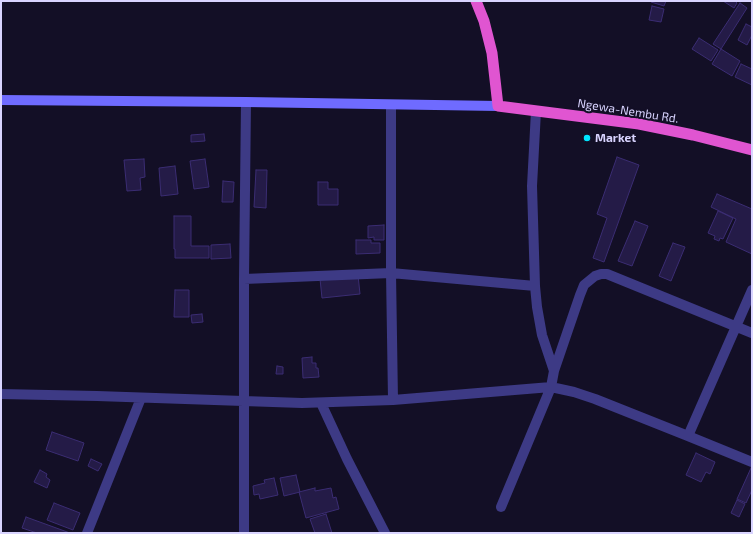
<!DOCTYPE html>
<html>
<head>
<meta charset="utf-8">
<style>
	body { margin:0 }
	#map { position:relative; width:753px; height:534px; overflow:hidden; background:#130f26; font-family:"Exo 2",sans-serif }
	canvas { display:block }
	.frame { position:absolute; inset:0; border:2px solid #d9d4ff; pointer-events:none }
</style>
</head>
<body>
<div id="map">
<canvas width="753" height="534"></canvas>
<div class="frame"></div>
</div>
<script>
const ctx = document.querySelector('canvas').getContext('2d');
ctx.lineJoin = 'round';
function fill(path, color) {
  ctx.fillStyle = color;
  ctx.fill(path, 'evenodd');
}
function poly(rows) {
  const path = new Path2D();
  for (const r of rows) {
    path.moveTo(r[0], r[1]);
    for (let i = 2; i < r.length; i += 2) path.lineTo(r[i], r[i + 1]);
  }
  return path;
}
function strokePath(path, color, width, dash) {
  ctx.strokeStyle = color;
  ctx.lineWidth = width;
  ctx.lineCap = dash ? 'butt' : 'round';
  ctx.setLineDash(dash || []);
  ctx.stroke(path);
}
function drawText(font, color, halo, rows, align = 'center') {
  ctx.font = font + ' "Exo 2",sans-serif';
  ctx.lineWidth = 4;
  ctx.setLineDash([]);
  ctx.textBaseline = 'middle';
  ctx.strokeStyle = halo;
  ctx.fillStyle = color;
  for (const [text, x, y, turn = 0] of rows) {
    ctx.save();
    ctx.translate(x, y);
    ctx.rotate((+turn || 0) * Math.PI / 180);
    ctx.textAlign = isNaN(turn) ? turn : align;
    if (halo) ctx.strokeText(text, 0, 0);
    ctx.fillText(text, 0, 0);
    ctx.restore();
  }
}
const building = poly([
	[651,1,666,1,664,6,651,2,651,1],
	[723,1,735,1,737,3,734,8,723,1],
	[740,3,747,8,721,49,713,44,740,3],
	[652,6,664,9,661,22,649,20,652,6],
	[746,24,752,27,752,35,747,45,738,40,746,24],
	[699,38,718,50,711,61,692,49,699,38],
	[721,49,740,61,732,76,712,64,721,49],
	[741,64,752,69,752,85,735,77,741,64],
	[204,134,205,141,191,142,191,135,204,134],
	[617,157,639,165,604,262,593,258,607,218,597,214,617,157],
	[144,159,145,177,140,178,141,190,127,191,124,160,144,159],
	[205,159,209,187,194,189,190,161,205,159],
	[175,166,178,194,161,196,159,168,175,166],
	[256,170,267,170,266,208,254,207,256,170],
	[223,181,234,182,233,202,222,202,223,181],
	[318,182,328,182,328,189,338,189,338,205,318,205,318,182],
	[717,194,752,209,752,254,726,242,736,219,711,207,717,194],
	[718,211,733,218,723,239,720,238,719,241,714,239,715,236,708,233,718,211],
	[174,216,191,216,191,246,209,246,209,258,175,258,175,249,174,249,174,216],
	[635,221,648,226,632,266,618,261,635,221],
	[384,225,384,240,374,240,374,237,368,238,368,226,384,225],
	[356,240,371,240,371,243,380,243,380,253,356,254,356,240],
	[673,243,685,247,671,281,659,276,673,243],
	[230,244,231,258,211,259,211,245,230,244],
	[358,275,360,294,322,298,320,279,358,275],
	[175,290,189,290,189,317,174,317,175,290],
	[202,314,203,322,192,323,191,315,202,314],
	[312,357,312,363,316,363,316,368,318,368,319,377,303,378,302,358,312,357],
	[277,366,283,367,283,374,276,374,277,366],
	[52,432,84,443,78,461,46,450,52,432],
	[696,453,715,462,710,474,706,472,701,482,686,475,696,453],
	[91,459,102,464,98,471,88,466,91,459],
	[751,468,752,469,752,490,746,503,737,499,751,468],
	[40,470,47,474,46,477,50,480,47,488,34,482,40,470],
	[296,475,300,492,284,496,280,478,296,475],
	[274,478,278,495,260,499,259,494,254,495,253,486,265,483,264,480,274,478],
	[315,488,315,491,331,488,333,498,336,497,339,509,306,518,299,492,315,488],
	[737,500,745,504,739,517,731,513,737,500],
	[54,503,80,513,73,530,47,520,54,503],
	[326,514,332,533,315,533,310,519,326,514],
	[26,517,70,533,37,533,22,528,26,517]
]);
fill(building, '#241b47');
strokePath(building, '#3b2d73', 1);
strokePath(poly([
	[391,105,391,273,393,400],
	[536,111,532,186,535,286,537,307,542,335,554,371],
	[244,279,391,273,535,286],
	[1,394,97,396,302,403,393,400,551,387,574,392,595,399,688,436,752,462],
	[321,403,347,459,385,533],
	[688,436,752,290],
	[501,507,551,387,554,371,580,295,584,285,595,276,601,274,607,274,752,333],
	[87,533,141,398],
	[244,533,244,279,246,102]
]), '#3d3a85', 10);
strokePath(poly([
	[1,100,246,102,498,106]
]), '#6f6bff', 10);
strokePath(poly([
	[476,1,484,21,492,53,498,106,639,124,693,135,752,150]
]), '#e055d1', 11);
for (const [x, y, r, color] of [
	[587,138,4,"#00e5ff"]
]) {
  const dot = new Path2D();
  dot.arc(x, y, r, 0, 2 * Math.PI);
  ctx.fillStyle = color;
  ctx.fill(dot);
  strokePath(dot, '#130f26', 1.5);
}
drawText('12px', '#d9d4ff', '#130f26', [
	["Ngewa-Nembu Rd.",628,111,9]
]);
drawText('bold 12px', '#d9d4ff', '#130f26', [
	["Market",595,138]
], 'left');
</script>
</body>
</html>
